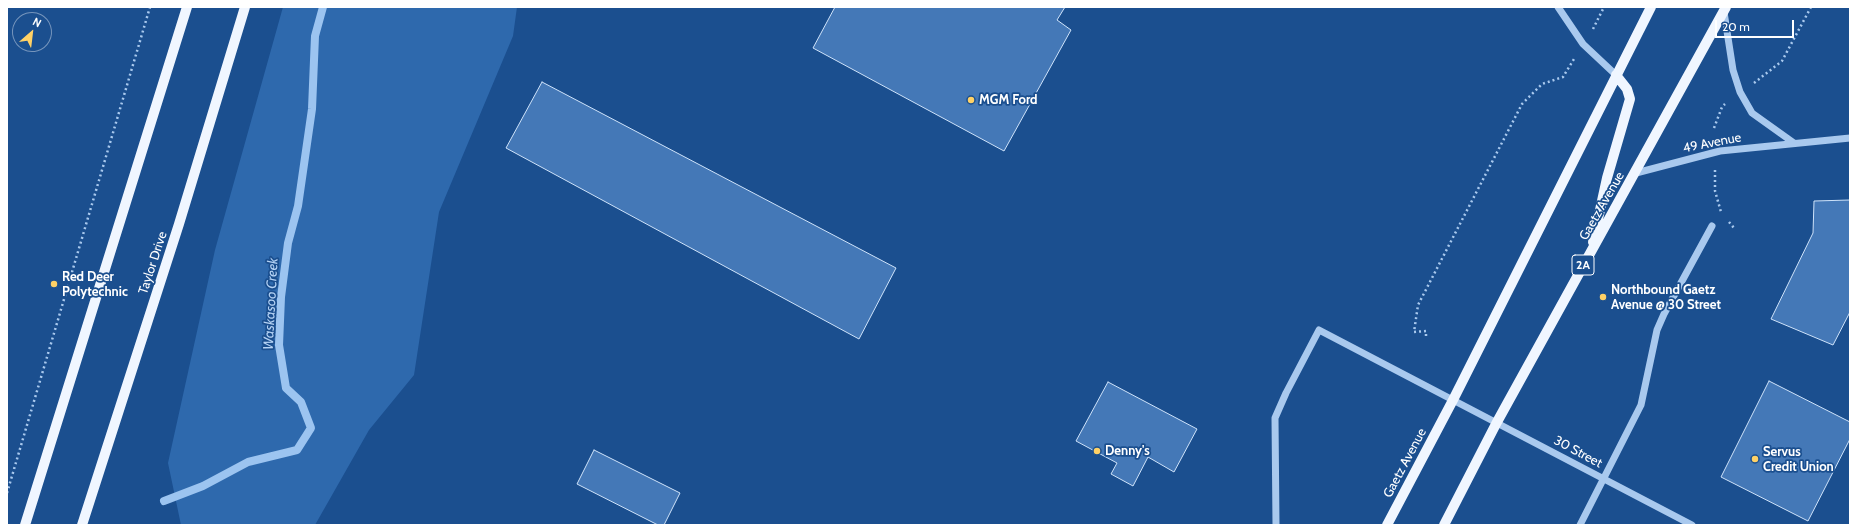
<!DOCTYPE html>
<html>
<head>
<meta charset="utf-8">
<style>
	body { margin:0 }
	#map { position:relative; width:1857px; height:532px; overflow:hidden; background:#1b4f8f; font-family:Cabin,sans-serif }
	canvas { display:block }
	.frame { position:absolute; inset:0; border:8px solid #fff; pointer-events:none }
	.north { position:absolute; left:12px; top:12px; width:40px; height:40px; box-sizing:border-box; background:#1b4f8f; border:1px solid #7695bc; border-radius:50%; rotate:28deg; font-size:11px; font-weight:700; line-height:16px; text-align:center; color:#fff }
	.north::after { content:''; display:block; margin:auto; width:14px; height:18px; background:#ffd166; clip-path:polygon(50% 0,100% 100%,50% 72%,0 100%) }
	.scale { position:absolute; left:1715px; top:20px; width:79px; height:18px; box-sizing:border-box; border:2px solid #fff; border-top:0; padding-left:5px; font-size:12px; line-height:14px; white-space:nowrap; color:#fff; -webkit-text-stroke:3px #1b4f8f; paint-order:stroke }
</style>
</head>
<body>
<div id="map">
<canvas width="1857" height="532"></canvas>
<div class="frame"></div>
<div class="north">N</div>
<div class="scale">20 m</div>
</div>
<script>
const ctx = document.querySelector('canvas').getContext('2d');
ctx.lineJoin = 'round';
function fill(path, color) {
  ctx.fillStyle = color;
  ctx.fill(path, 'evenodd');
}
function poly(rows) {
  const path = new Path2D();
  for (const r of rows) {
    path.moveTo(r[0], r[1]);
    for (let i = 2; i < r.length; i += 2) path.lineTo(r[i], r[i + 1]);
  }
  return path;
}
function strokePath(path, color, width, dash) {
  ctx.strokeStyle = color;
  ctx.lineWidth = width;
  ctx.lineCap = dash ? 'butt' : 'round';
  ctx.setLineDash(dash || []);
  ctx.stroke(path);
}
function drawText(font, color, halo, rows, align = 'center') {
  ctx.font = font + ' Cabin,sans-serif';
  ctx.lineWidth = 3.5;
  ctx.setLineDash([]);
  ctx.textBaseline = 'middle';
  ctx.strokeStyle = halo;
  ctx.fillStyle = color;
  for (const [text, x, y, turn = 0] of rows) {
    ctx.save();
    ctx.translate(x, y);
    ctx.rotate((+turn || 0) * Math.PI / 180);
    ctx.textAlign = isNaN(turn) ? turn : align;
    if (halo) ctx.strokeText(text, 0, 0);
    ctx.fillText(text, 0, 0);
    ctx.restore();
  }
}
fill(poly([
	[283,7,517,7,513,36,439,212,414,375,369,430,315,525,181,525,168,463,215,250]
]), '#2e69ad');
strokePath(poly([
	[164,501,203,486,248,462,297,450,311,428,301,402,286,388,279,345,281,297,288,243,298,206,312,109,315,36,323,7]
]), '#9cc4f0', 8);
const building = poly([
	[835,7,1065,7,1057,20,1071,30,1004,151,813,48,835,7],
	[542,82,896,268,859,339,506,148,542,82],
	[1850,200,1850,312,1833,345,1771,319,1813,233,1814,201,1850,200],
	[1769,381,1850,422,1850,439,1808,521,1721,477,1769,381],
	[1108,382,1197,429,1174,472,1148,457,1133,486,1111,474,1117,463,1076,441,1108,382],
	[594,450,680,493,664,525,658,525,577,484,594,450]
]);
fill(building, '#4478b7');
strokePath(building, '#cfe3fa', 1);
strokePath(poly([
	[1593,29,1604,7],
	[1754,83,1782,61,1811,7],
	[1714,128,1722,107,1725,104],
	[1715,170,1715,191,1721,212],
	[1729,222,1734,228],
	[1426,336,1426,331,1414,332,1418,305,1522,104,1542,84,1563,77,1574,59],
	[7,493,150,7]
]), '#a9c9ee', 2.5, [2, 3]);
strokePath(poly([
	[1558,7,1583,44,1616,75],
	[1724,12,1733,70,1740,92,1752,113,1794,143],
	[1636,173,1720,151,1850,138],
	[1276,525,1275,418,1286,393,1319,330,1692,525],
	[1580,525,1641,405,1657,330,1664,314,1712,226]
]), '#a9c9ee', 7);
strokePath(poly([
	[1593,242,1607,178,1630,99,1627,89,1616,75],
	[25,525,187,7],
	[82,525,179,224,245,7],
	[1387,525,1453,400,1651,7],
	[1444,525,1497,422,1726,7]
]), '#f0f6ff', 10);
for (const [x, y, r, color] of [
	[971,100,4,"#ffd166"],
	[54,284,4,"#ffd166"],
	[1603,297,4,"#ffd166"],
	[1097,451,4,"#ffd166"],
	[1755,459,4,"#ffd166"]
]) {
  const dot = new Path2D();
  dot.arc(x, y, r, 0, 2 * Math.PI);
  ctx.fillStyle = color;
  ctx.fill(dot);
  strokePath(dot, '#1b4f8f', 1.5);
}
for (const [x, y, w] of [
	[1583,265,22]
]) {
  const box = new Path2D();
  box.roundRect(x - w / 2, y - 10, w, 20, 3);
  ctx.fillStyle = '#1b4f8f';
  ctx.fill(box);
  strokePath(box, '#fff', 1);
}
drawText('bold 12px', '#fff', null, [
	["2A",1583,265]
]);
drawText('bold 13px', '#fff', '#1b4f8f', [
	["MGM Ford",979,100],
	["Red Deer",62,277],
	["Polytechnic",62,292],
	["Northbound Gaetz",1611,290],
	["Avenue @ 30 Street",1611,305],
	["Denny's",1105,451],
	["Servus",1763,452],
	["Credit Union",1763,467]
], 'left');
drawText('13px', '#fff', '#1b4f8f', [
	["49 Avenue",1712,143,-11],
	["Gaetz Avenue",1602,206,-60],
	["Taylor Drive",153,263,-72],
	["30 Street",1578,452,28],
	["Gaetz Avenue",1405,463,-62]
]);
drawText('italic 14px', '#b5d3f5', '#1b4f8f', [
	["Waskasoo Creek",271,304,-87]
]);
</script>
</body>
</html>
